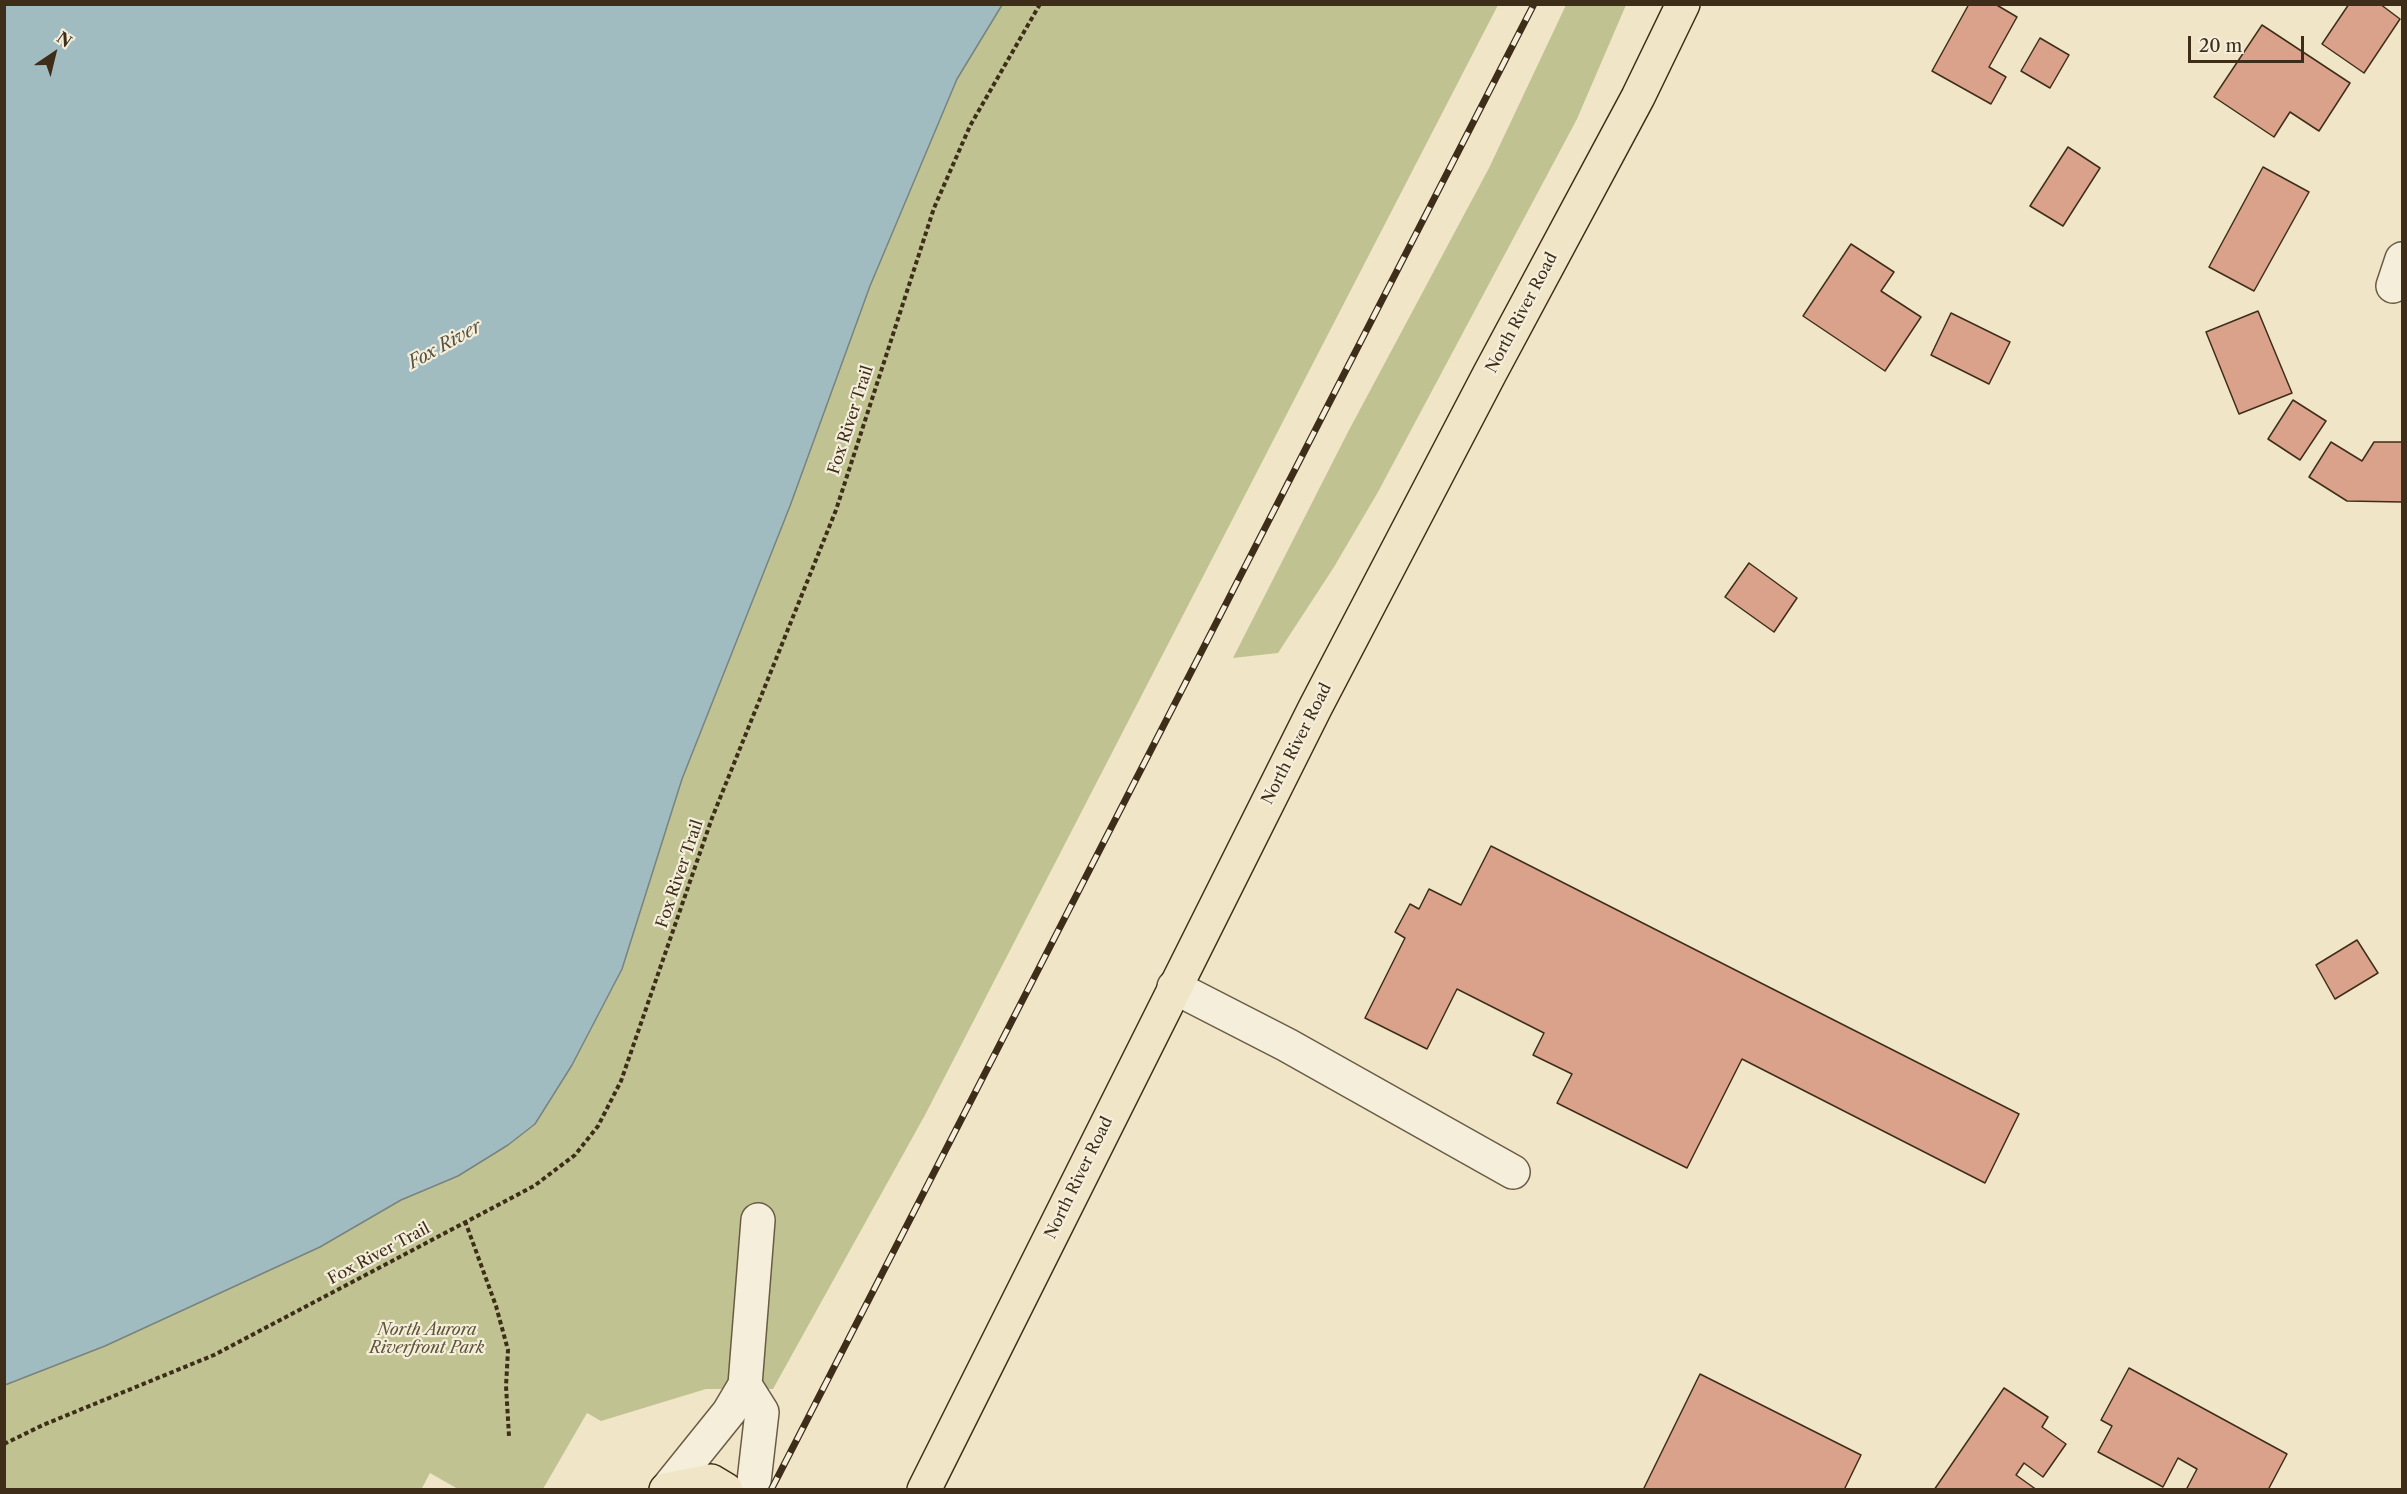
<!DOCTYPE html>
<html>
<head>
<meta charset="utf-8">
<style>
	body { margin:0 }
	#map { position:relative; width:2407px; height:1494px; overflow:hidden; background:#f0e5c7; font-family:"Libre Caslon Text",serif }
	canvas { display:block }
	.frame { position:absolute; inset:0; border:6px solid #3e2e19; pointer-events:none }
	.north { position:absolute; left:24px; top:24px; width:60px; height:60px; -webkit-text-stroke:4px #f5eedb; paint-order:stroke; rotate:35deg; font-size:16px; font-weight:700; line-height:24px; text-align:center; color:#3e2e19 }
	.north::after { content:''; display:block; margin:auto; width:21px; height:27px; background:#3e2e19; clip-path:polygon(50% 0,100% 100%,50% 72%,0 100%) }
	.scale { position:absolute; left:2188px; top:36px; width:116px; height:27px; box-sizing:border-box; border:3px solid #3e2e19; border-top:0; padding-left:8px; font-size:18px; line-height:21px; white-space:nowrap; color:#3e2e19; -webkit-text-stroke:4px #f5eedb; paint-order:stroke }
</style>
</head>
<body>
<div id="map">
<canvas width="2407" height="1494"></canvas>
<div class="frame"></div>
<div class="north">N</div>
<div class="scale">20 m</div>
</div>
<script>
const ctx = document.querySelector('canvas').getContext('2d');
ctx.lineJoin = 'round';
function fill(path, color) {
  ctx.fillStyle = color;
  ctx.fill(path, 'evenodd');
}
function poly(rows) {
  const path = new Path2D();
  for (const r of rows) {
    path.moveTo(r[0], r[1]);
    for (let i = 2; i < r.length; i += 2) path.lineTo(r[i], r[i + 1]);
  }
  return path;
}
function strokePath(path, color, width, dash) {
  ctx.strokeStyle = color;
  ctx.lineWidth = width;
  ctx.lineCap = dash ? 'butt' : 'round';
  ctx.setLineDash(dash || []);
  ctx.stroke(path);
}
function drawText(font, color, halo, rows, align = 'center') {
  ctx.font = font + ' "Libre Caslon Text",serif';
  ctx.lineWidth = 4.5;
  ctx.setLineDash([]);
  ctx.textBaseline = 'middle';
  ctx.strokeStyle = halo;
  ctx.fillStyle = color;
  for (const [text, x, y, turn = 0] of rows) {
    ctx.save();
    ctx.translate(x, y);
    ctx.rotate((+turn || 0) * Math.PI / 180);
    ctx.textAlign = isNaN(turn) ? turn : align;
    if (halo) ctx.strokeText(text, 0, 0);
    ctx.fillText(text, 0, 0);
    ctx.restore();
  }
}
fill(poly([
	[1002,5,1498,5,925,1115,773,1389,706,1389,601,1421,587,1413,543,1489,458,1489,430,1473,421,1490,5,1490,5,1385,105,1346,320,1247,475,1158,479,1163,508,1145,535,1124,572,1065,622,969,682,779,790,506,870,286,957,79],
	[1566,5,1626,5,1577,119,1378,492,1334,567,1278,653,1233,658,1349,430,1489,168]
]), '#c0c391');
const water = poly([
	[5,4,1002,5,957,79,870,286,790,506,682,779,622,969,572,1065,535,1124,508,1145,458,1176,401,1200,320,1247,105,1346,5,1385,5,4]
]);
fill(water, '#a0bcc0');
strokePath(water, '#79837d', 1.5);
const building = poly([
	[1969,4,1995,4,2017,17,1989,67,2006,77,1991,104,1932,71,1969,4],
	[2349,4,2380,4,2400,19,2364,73,2322,44,2349,4],
	[2262,25,2350,83,2319,131,2290,112,2274,137,2214,97,2262,25],
	[2040,38,2069,55,2050,88,2021,71,2040,38],
	[2068,147,2100,168,2063,226,2030,206,2068,147],
	[2263,167,2309,192,2254,291,2209,267,2263,167],
	[1851,244,1894,272,1881,291,1921,317,1885,371,1803,316,1851,244],
	[2258,311,2292,393,2239,414,2206,332,2258,311],
	[1951,313,2010,342,1989,384,1931,355,1951,313],
	[2293,400,2326,421,2300,460,2268,439,2293,400],
	[2331,442,2362,461,2374,442,2402,442,2402,502,2347,501,2309,477,2331,442],
	[1749,563,1797,598,1774,632,1725,597,1749,563],
	[1491,846,2019,1114,1985,1183,1742,1059,1687,1168,1557,1103,1572,1074,1533,1055,1544,1033,1457,989,1427,1049,1365,1018,1405,938,1395,932,1410,904,1419,909,1429,889,1461,905,1491,846],
	[2357,940,2378,973,2335,999,2316,965,2357,940],
	[2129,1368,2287,1454,2268,1490,2186,1490,2197,1469,2178,1458,2163,1487,2098,1452,2112,1426,2101,1420,2129,1368],
	[1700,1374,1861,1455,1844,1490,1643,1490,1700,1374],
	[2004,1388,2048,1417,2042,1427,2066,1444,2043,1477,2024,1463,2016,1475,2037,1490,1934,1490,2004,1388]
]);
fill(building, '#dba28b');
strokePath(building, '#3e2e19', 1.5);
const minor = poly([
	[2393,286,2402,259],
	[1174,987,1287,1045,1513,1172],
	[745,1385,762,1412,753,1490],
	[667,1489,729,1412,745,1385,758,1220]
]);
const major = poly([
	[666,1490,711,1481,726,1490],
	[924,1490,1315,708,1490,373,1638,97,1683,4]
]);
strokePath(minor, '#6a5c44', 36);
strokePath(major, '#3e2e19', 36);
strokePath(poly([
	[465,1221,496,1306,508,1350,506,1386,509,1436],
	[4,1444,43,1425,214,1355,534,1186,575,1155,598,1126,621,1081,712,818,836,510,934,208,970,126,1040,4]
]), '#3e2e19', 4, [4.5, 3]);
strokePath(minor, '#f5eedb', 33);
strokePath(major, '#f0e5c7', 33);
const rail = poly([
	[771,1490,1534,4]
]);
strokePath(rail, '#3e2e19', 7);
strokePath(rail, '#f5eedb', 4.5, [14]);
drawText('16px', '#3e2e19', '#f5eedb', [
	["North River Road",1522,313,-62],
	["Fox River Trail",851,420,-72],
	["North River Road",1297,744,-63],
	["Fox River Trail",680,874,-71],
	["North River Road",1079,1178,-64],
	["Fox River Trail",379,1254,-28]
]);
drawText('italic 16px', '#5e5337', '#f5eedb', [
	["North Aurora",427,1330],
	["Riverfront Park",427,1348]
]);
drawText('italic 18px', '#565243', '#f5eedb', [
	["Fox River",445,345,-29]
]);
</script>
</body>
</html>
